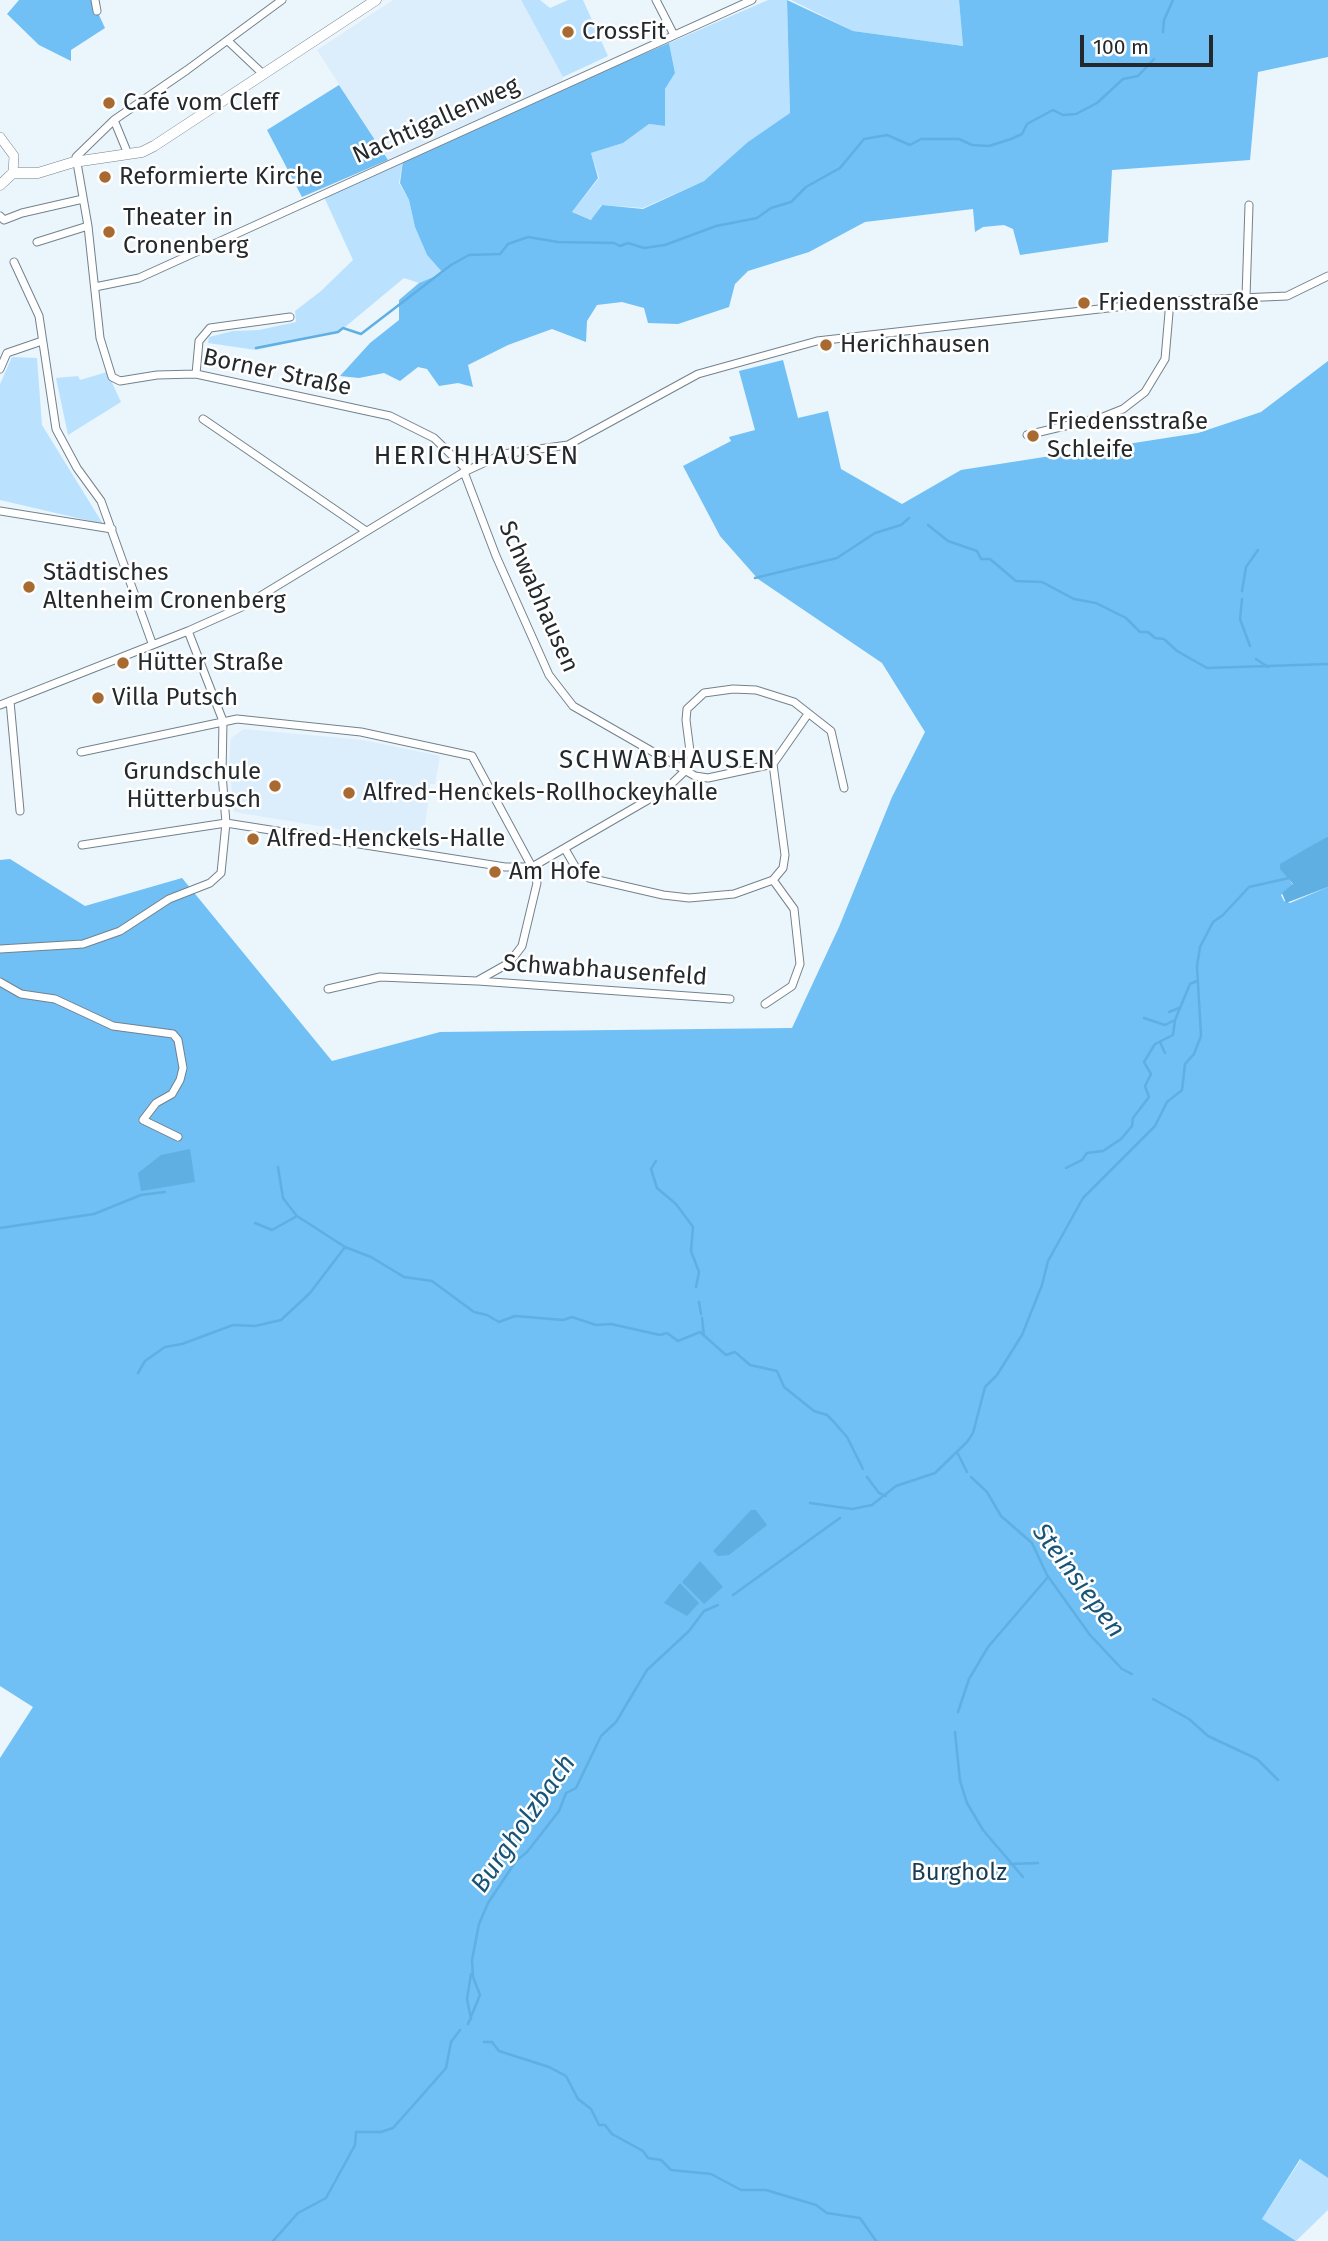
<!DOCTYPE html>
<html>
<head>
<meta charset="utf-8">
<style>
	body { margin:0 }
	#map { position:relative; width:1328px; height:2241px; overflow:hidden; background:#ebf5fc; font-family:"Fira Sans",sans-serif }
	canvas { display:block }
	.scale { position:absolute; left:1080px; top:35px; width:133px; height:32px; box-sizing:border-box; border:4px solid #23292d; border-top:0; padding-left:9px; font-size:21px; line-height:24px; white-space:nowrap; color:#23292d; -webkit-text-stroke:5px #fff; paint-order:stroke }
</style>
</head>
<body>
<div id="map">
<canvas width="1328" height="2241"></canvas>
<div class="scale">100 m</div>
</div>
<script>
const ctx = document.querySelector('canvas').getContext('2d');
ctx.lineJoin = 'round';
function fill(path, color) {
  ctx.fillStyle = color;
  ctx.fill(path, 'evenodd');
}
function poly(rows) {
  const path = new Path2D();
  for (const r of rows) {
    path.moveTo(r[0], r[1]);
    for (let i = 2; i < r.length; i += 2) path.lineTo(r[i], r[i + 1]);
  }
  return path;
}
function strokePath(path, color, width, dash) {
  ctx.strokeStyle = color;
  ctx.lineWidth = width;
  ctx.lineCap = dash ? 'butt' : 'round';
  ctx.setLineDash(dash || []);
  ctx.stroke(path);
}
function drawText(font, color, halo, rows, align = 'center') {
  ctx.font = font + ' "Fira Sans",sans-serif';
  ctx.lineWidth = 5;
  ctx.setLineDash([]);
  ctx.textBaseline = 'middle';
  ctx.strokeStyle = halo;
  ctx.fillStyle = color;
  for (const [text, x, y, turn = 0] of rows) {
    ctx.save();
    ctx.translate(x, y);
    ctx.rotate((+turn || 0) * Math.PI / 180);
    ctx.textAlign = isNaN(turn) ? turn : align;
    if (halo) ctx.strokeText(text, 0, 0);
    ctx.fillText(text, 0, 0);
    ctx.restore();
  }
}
fill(poly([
	[393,0,521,0,563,77,562,81,388,160,317,50],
	[244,729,363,740,440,756,435,784,430,784,423,843,234,812,229,764,231,738]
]), '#dceefc');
fill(poly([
	[521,0,540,0,550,8,568,0,583,0,608,56,563,77],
	[768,0,787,0,790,113,748,143,704,181,643,208,601,205,592,220,572,212,599,178,591,153,623,143,649,124,665,126,665,89,675,73,669,43],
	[791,0,959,0,963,46,853,31],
	[403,161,399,183,409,200,415,227,427,255,443,273,419,283,404,278,339,332,256,350,208,343,209,337,233,331,259,330,296,322,295,311,321,291,353,260,324,197],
	[12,357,37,358,42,425,103,524,0,500,0,384],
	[107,372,121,402,68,435,56,378,78,376,80,380],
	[1301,2159,1328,2178,1328,2210,1296,2241,1262,2219]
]), '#bae2ff');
fill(poly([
	[19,0,92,0,105,28,71,50,71,61,39,45,7,14],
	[787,0,853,31,963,46,959,0,1328,0,1328,57,1258,72,1250,160,1112,170,1108,242,1020,255,1013,229,1004,225,983,227,975,232,973,209,865,222,809,252,748,271,735,284,729,307,678,324,648,323,644,308,622,302,597,305,587,321,586,342,552,329,508,345,468,365,473,387,458,383,439,386,427,369,418,367,400,381,384,373,359,378,340,376,370,343,399,320,399,300,419,283,443,273,427,255,415,227,409,200,400,183,403,161,526,104,669,43,675,73,665,89,665,126,649,124,623,143,591,153,598,178,572,212,591,220,602,205,643,209,704,181,748,142,790,113],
	[339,85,388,160,302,197,267,130],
	[783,360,798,418,828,411,841,469,902,504,961,470,1198,433,1261,412,1328,361,1328,836,1280,866,1293,885,1281,895,1284,901,1290,903,1328,887,1328,2178,1300,2159,1262,2219,1296,2241,0,2241,0,1758,33,1707,0,1686,0,860,10,859,85,906,182,878,332,1061,440,1032,792,1028,839,927,892,797,925,732,882,663,758,579,720,536,683,466,731,441,729,437,755,430,739,371]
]), '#70bff5');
fill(poly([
	[1328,836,1328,887,1286,903,1282,893,1293,884,1280,869,1280,864],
	[190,1149,195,1182,141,1191,138,1173,161,1155],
	[751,1510,756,1510,767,1525,729,1555,718,1556,713,1551],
	[700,1561,723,1587,704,1604,682,1582],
	[680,1583,699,1603,687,1616,664,1603]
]), '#5fafe3');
strokePath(poly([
	[1163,32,1164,20,1173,0],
	[256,348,338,332,343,328,361,334,451,265,469,255,500,254,508,244,528,237,558,242,614,243,620,246,628,243,644,248,665,245,716,226,757,218,771,208,791,202,806,187,840,168,864,139,887,135,910,145,921,139,959,139,972,145,989,146,1011,139,1022,134,1027,124,1053,110,1063,115,1076,114,1097,103,1123,79,1138,76,1154,59],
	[928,525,948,541,977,551,981,559,990,559,1016,581,1042,582,1074,599,1096,603,1126,618,1140,632,1148,632,1155,638,1164,639,1177,651,1207,668,1328,664],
	[755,578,837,558,875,533,901,525,909,518],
	[1242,591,1246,567,1258,550],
	[1242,599,1240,619,1250,646],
	[1256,659,1268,667],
	[1169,1012,1179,1008],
	[1144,1018,1165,1025,1175,1020],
	[1160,1042,1165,1053],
	[656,1161,651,1169,657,1188,676,1204,693,1227,691,1251,699,1272,696,1287],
	[278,1167,283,1198,296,1215],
	[1066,1168,1082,1160,1087,1153,1103,1151,1121,1139,1132,1126,1133,1118,1149,1097,1145,1086,1151,1074,1144,1062,1155,1044,1173,1035,1175,1020,1190,984,1197,981],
	[255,1223,272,1230,297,1216,345,1247,371,1257,404,1277,432,1281,474,1312,487,1315,499,1322,515,1316,563,1320,572,1317,596,1325,611,1324,660,1335,667,1333,678,1341,700,1332,726,1355,735,1352,750,1365,777,1371,784,1387,814,1411,827,1415,833,1421,847,1437,863,1469],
	[0,1228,94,1214,141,1195,165,1192],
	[699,1302,701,1314],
	[702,1318,704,1336],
	[138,1373,145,1361,165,1347,182,1344,233,1325,255,1326,281,1320,310,1293,345,1247],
	[958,1454,967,1472],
	[867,1477,879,1493,886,1496],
	[971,1477,987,1492,1001,1516,1032,1543,1047,1575,1090,1635,1122,1669,1132,1674],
	[810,1503,852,1509,872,1505,896,1486,935,1473,967,1442,973,1433,985,1387,997,1375,1022,1335,1042,1285,1048,1261,1083,1198,1155,1126,1167,1102,1182,1090,1185,1064,1194,1054,1201,1036,1197,966,1200,947,1213,922,1223,915,1249,887,1289,878],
	[733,1595,840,1518],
	[1153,1699,1189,1719,1208,1736,1257,1759,1278,1780],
	[958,1712,969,1679,988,1647,1048,1577],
	[955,1732,960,1781,967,1803,983,1830,1023,1877],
	[1010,1864,1038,1863],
	[471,2019,467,1999,471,1974],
	[468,2024,480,1995,473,1977,472,1960,479,1924,488,1903,516,1861,527,1852,559,1811,566,1793,576,1788,601,1736,616,1722,647,1670,689,1631,704,1611,718,1605],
	[484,2042,492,2042,499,2051,549,2067,566,2076,578,2099,591,2109,599,2125,605,2125,612,2134,643,2151,648,2158,661,2160,671,2170,711,2174,741,2190,766,2190,816,2205,827,2213,860,2218,876,2241],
	[273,2241,298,2213,326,2198,355,2145,356,2132,381,2132,393,2128,410,2109,446,2068,451,2042,460,2030]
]), '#5fafe3', 2.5);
const minor = poly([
	[95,0,97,11],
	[282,0,187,70,114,120,76,157,88,226,100,338,112,377,120,381,157,375,196,374,390,416,434,438,467,470],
	[656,0,674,35],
	[228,41,263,74],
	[114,120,128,154],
	[0,216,4,220,22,213,83,199],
	[37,242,88,226],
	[14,262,39,316,56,429,77,468,101,501,152,643],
	[95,287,139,278,752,0],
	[1246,297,1249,205],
	[0,369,7,353,42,341],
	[196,374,199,341,210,328,290,317],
	[203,419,366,531],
	[1027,435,1103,417,1123,409,1145,392,1165,359,1170,301],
	[464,472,496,556,549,675,573,706,695,776,708,778,773,764],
	[0,511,112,529],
	[10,701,20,811],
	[0,705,188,631,244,606,464,472,503,454,568,445,698,374,817,341,1170,301,1287,296,1328,276],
	[81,752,237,719,361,732,472,756,532,867,537,883,522,946,509,963,477,981,380,977,328,989],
	[82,845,226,823,505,867,532,867,665,790,685,771,691,759,686,720,687,709,704,693,733,689,756,690,794,702,831,731,844,788],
	[565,849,576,868,589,878,663,895,689,898,734,894,773,880,783,868,785,855,773,764,808,714],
	[0,949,83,944,120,931,169,899,210,883,221,873,226,823,222,774,223,721,188,631],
	[478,981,730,999],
	[0,982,21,994,55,999,113,1026,173,1034,178,1040,183,1068,180,1080,172,1094,156,1103,143,1120,178,1137],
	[765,1004,792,986,800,964,794,909,773,880]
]);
const tertiary = poly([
	[0,137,14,156,13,173]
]);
const secondary = poly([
	[0,185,13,173,38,173,74,162,142,152,154,146,376,0]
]);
strokePath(minor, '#73828d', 9);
strokePath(tertiary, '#73828d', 10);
strokePath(secondary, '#73828d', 11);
strokePath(minor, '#fff', 7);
strokePath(tertiary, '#fff', 9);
strokePath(secondary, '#fff', 10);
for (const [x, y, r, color] of [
	[568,32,7,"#a96a31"],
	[109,103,7,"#a96a31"],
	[105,177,7,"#a96a31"],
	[109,232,7,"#a96a31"],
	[1084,303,7,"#a96a31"],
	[826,345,7,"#a96a31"],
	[1033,436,7,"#a96a31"],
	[29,587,7,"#a96a31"],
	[123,663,7,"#a96a31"],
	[98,698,7,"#a96a31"],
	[275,786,7,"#a96a31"],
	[349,793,7,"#a96a31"],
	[253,839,7,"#a96a31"],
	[495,872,7,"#a96a31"]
]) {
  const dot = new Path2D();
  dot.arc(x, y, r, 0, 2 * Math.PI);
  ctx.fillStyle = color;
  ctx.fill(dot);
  strokePath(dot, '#fff', 2.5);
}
drawText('24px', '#23292d', '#fff', [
	["CrossFit",582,32],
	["Café vom Cleff",123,103],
	["Reformierte Kirche",119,177],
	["Theater in",123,218],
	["Cronenberg",123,246],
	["Friedensstraße",1098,303],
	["Herichhausen",840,345],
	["Friedensstraße",1047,422],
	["Schleife",1047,450],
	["Städtisches",43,573],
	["Altenheim Cronenberg",43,601],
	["Hütter Straße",137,663],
	["Villa Putsch",112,698],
	["Grundschule",261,772,"right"],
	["Hütterbusch",261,800,"right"],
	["Alfred-Henckels-Rollhockeyhalle",363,793],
	["Alfred-Henckels-Halle",267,839],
	["Am Hofe",509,872]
], 'left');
drawText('24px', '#23292d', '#fff', [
	["Nachtigallenweg",436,121,-24],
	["Borner Straße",277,373,12],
	["Schwabhausen",538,597,66],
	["Schwabhausenfeld",605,971,4]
]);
drawText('24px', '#1a3d53', '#fff', [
	["Burgholz",959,1873]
]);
ctx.letterSpacing = '2px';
drawText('26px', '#23292d', '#fff', [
	["HERICHHAUSEN",477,457],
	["SCHWABHAUSEN",668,761]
]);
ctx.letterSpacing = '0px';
drawText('italic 26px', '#185478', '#fff', [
	["Steinsiepen",1078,1581,53],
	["Burgholzbach",524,1824,-55]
]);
</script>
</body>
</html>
